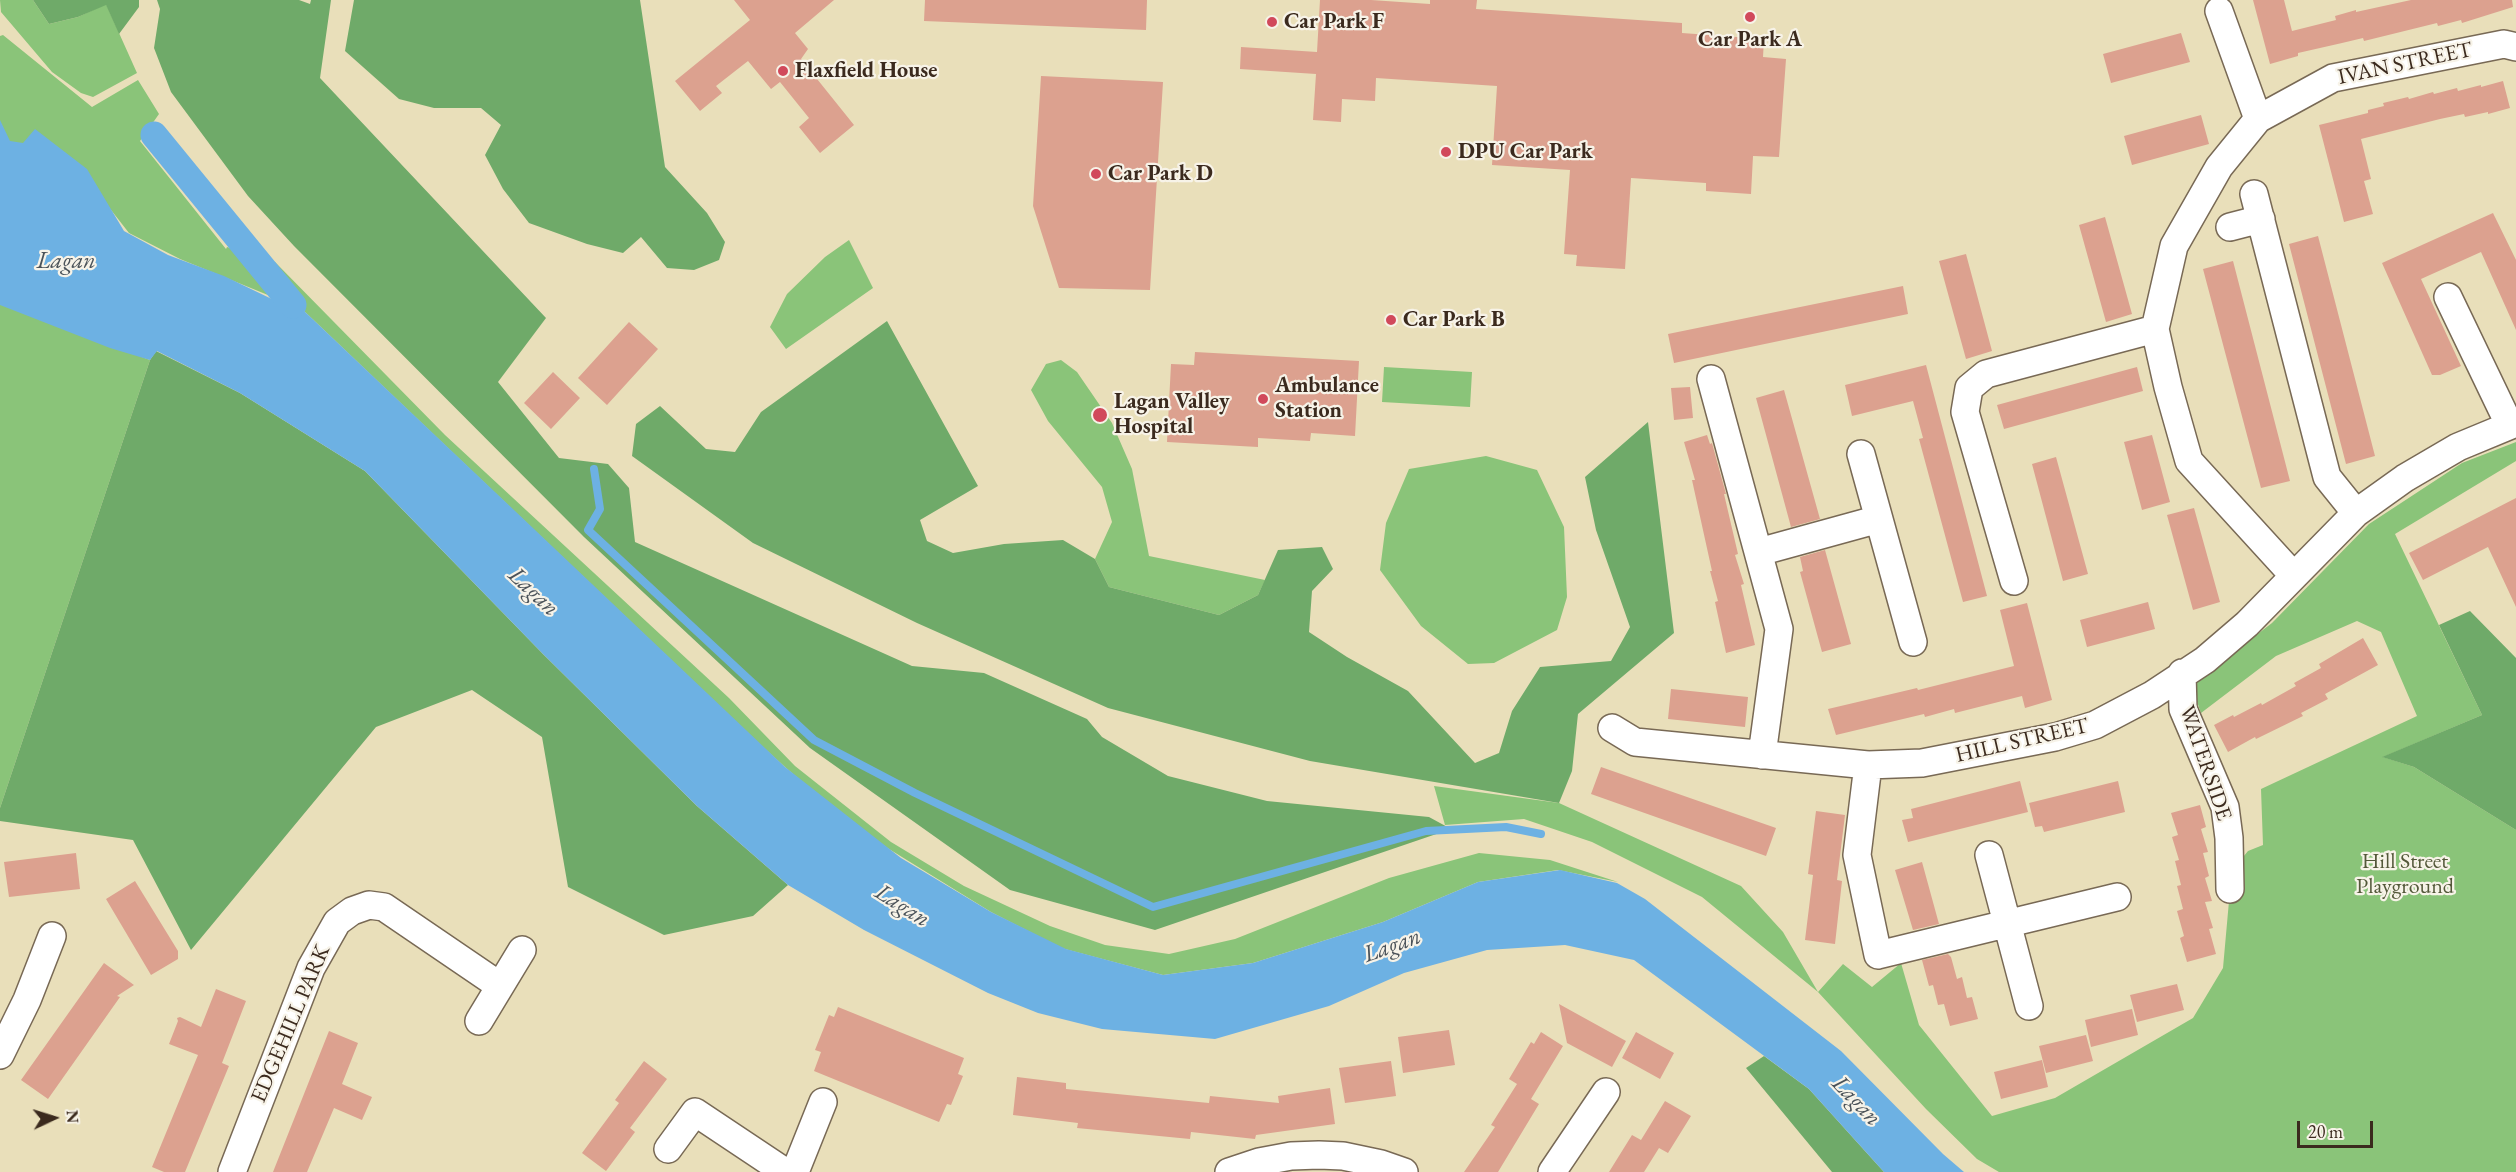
<!DOCTYPE html>
<html>
<head>
<meta charset="utf-8">
<style>
	body { margin:0 }
	#map { position:relative; width:2516px; height:1172px; overflow:hidden; background:#e9dfba; font-family:"EB Garamond",serif }
	canvas { display:block }
	.north { position:absolute; left:24px; top:1088px; width:60px; height:60px; -webkit-text-stroke:4px #f7f3e8; paint-order:stroke; rotate:86deg; font-size:16px; font-weight:700; line-height:24px; text-align:center; color:#3b2a1e }
	.north::after { content:''; display:block; margin:auto; width:21px; height:27px; background:#3b2a1e; clip-path:polygon(50% 0,100% 100%,50% 72%,0 100%) }
	.scale { position:absolute; left:2297px; top:1121px; width:76px; height:27px; box-sizing:border-box; border:3px solid #3b2a1e; border-top:0; padding-left:8px; font-size:18px; line-height:21px; white-space:nowrap; color:#3b2a1e; -webkit-text-stroke:4px #f7f3e8; paint-order:stroke }
</style>
</head>
<body>
<div id="map">
<canvas width="2516" height="1172"></canvas>
<div class="north">N</div>
<div class="scale">20 m</div>
</div>
<script>
const ctx = document.querySelector('canvas').getContext('2d');
ctx.lineJoin = 'round';
function fill(path, color) {
  ctx.fillStyle = color;
  ctx.fill(path, 'evenodd');
}
function poly(rows) {
  const path = new Path2D();
  for (const r of rows) {
    path.moveTo(r[0], r[1]);
    for (let i = 2; i < r.length; i += 2) path.lineTo(r[i], r[i + 1]);
  }
  return path;
}
function strokePath(path, color, width, dash) {
  ctx.strokeStyle = color;
  ctx.lineWidth = width;
  ctx.lineCap = dash ? 'butt' : 'round';
  ctx.setLineDash(dash || []);
  ctx.stroke(path);
}
function drawText(font, color, halo, rows, align = 'center') {
  ctx.font = font + ' "EB Garamond",serif';
  ctx.lineWidth = 4.5;
  ctx.setLineDash([]);
  ctx.textBaseline = 'middle';
  ctx.strokeStyle = halo;
  ctx.fillStyle = color;
  for (const [text, x, y, turn = 0] of rows) {
    ctx.save();
    ctx.translate(x, y);
    ctx.rotate((+turn || 0) * Math.PI / 180);
    ctx.textAlign = isNaN(turn) ? turn : align;
    if (halo) ctx.strokeText(text, 0, 0);
    ctx.fillText(text, 0, 0);
    ctx.restore();
  }
}
fill(poly([
	[0,0,33,0,49,24,78,17,106,4,137,73,93,97,81,93,52,72,1,12],
	[3,35,92,107,138,80,159,114,140,141,226,249,227,247,275,262,445,435,729,698,795,766,891,842,964,886,1050,926,1105,945,1169,954,1235,939,1389,878,1479,853,1550,860,1618,882,1558,870,1478,882,1383,922,1253,963,1163,975,1061,948,991,912,855,828,785,767,744,730,302,309,180,259,129,233,97,192,23,144,9,143,0,122,0,36],
	[849,240,873,288,786,349,770,327,787,294,825,257],
	[0,304,150,360,0,808],
	[1061,360,1077,372,1112,423,1132,469,1149,556,1265,580,1258,595,1219,615,1109,587,1095,559,1112,522,1102,487,1048,421,1031,390,1046,364],
	[1384,367,1472,372,1470,407,1382,402],
	[2516,442,2516,461,2395,534,2482,715,2383,757,2414,767,2516,830,2516,1172,1999,1172,1977,1159,1926,1109,1818,992,1702,897,1592,842,1524,819,1445,825,1434,786,1559,803,1741,886,1783,932,1818,992,1843,964,1872,987,1901,963,1919,1025,1992,1116,2055,1098,2193,1018,2223,968,2229,901,2239,862,2248,851,2263,845,2261,789,2417,716,2381,632,2357,621,2276,656,2201,713,2191,685,2272,623,2369,524,2462,463],
	[1486,456,1537,470,1564,527,1567,597,1557,630,1494,663,1468,664,1421,626,1380,570,1386,523,1409,469]
]), '#8ac479');
fill(poly([
	[33,0,139,0,139,7,119,34,106,5,78,17,49,24],
	[157,0,299,0,310,4,311,0,331,0,320,78,546,318,498,382,559,458,608,464,629,488,635,542,912,666,984,673,1087,719,1102,737,1168,776,1267,801,1429,817,1451,829,1155,930,1010,890,810,748,584,537,294,246,248,196,171,92,154,48,160,9],
	[354,0,640,0,665,167,707,213,725,242,719,260,694,270,667,268,641,237,623,253,587,244,529,223,503,189,485,155,501,125,481,108,434,108,399,99,345,51],
	[887,321,978,486,920,520,927,541,953,553,1004,544,1063,540,1095,559,1109,587,1219,615,1258,595,1278,550,1322,547,1333,569,1312,591,1309,632,1347,657,1408,691,1475,763,1499,753,1512,711,1540,667,1611,661,1630,627,1596,530,1585,477,1648,422,1674,633,1578,714,1572,771,1559,803,1310,761,1108,708,917,623,753,543,632,456,636,424,660,406,706,449,735,452,761,412],
	[156,351,240,393,365,471,543,654,697,806,788,885,753,916,664,935,568,887,542,737,472,690,376,727,191,950,133,840,0,821,0,808,150,360],
	[2470,611,2516,658,2516,830,2414,767,2382,757,2482,715,2439,625],
	[1764,1056,1809,1089,1884,1172,1832,1172,1746,1068]
]), '#6faa69');
fill(poly([
	[0,120,10,141,23,143,35,129,87,169,124,231,168,255,224,276,278,302,302,309,785,767,901,858,991,912,1066,949,1163,975,1253,963,1383,922,1478,882,1560,870,1617,883,1645,899,1841,1051,1943,1154,1964,1172,1884,1172,1809,1089,1634,960,1565,945,1487,950,1404,973,1329,1006,1215,1039,1102,1029,1038,1013,988,993,864,930,788,885,697,806,543,654,365,471,240,393,157,351,150,360,110,348,0,305]
]), '#6db1e3');
strokePath(poly([
	[594,469,600,509,588,530,814,740,915,793,1153,907,1426,831,1506,827,1541,834]
]), '#6db1e3', 8);
strokePath(poly([
	[154,135,293,305]
]), '#6db1e3', 27);
fill(poly([
	[734,0,834,0,795,33,808,49,801,59,854,125,820,153,799,127,809,118,780,82,771,89,748,61,716,86,722,93,700,111,675,81,750,20],
	[925,0,1147,0,1146,30,924,21],
	[1320,0,1371,0,1430,4,1430,0,1477,0,1476,9,1682,23,1682,33,1764,39,1763,57,1786,59,1779,157,1753,156,1751,194,1706,191,1706,183,1631,178,1625,269,1576,266,1577,255,1564,254,1570,170,1492,165,1497,86,1376,78,1375,101,1342,99,1341,122,1313,120,1316,74,1240,69,1241,47,1317,52],
	[2253,0,2284,0,2292,31,2336,20,2335,16,2356,10,2356,12,2411,0,2512,0,2513,7,2462,23,2461,20,2438,26,2437,23,2364,41,2363,38,2342,43,2298,53,2298,56,2270,64],
	[2181,33,2190,62,2111,83,2103,54],
	[1041,76,1163,82,1150,290,1059,288,1033,206],
	[2503,81,2510,108,2488,114,2488,112,2465,117,2464,114,2440,119,2361,139,2371,179,2364,181,2373,214,2344,222,2319,125,2368,113,2368,110,2384,106,2383,103,2408,97,2409,99,2433,92,2434,94,2457,88,2458,91,2481,85,2481,87],
	[2201,115,2209,144,2132,165,2124,136],
	[2493,213,2516,260,2516,330,2481,252,2421,279,2461,366,2440,375,2432,375,2382,263],
	[2105,217,2132,314,2106,322,2079,225],
	[2318,236,2375,456,2346,464,2289,244],
	[1966,254,1992,351,1966,359,1939,261],
	[2233,261,2290,481,2261,488,2203,269],
	[1903,286,1908,314,1674,363,1668,334],
	[629,322,658,349,607,405,578,378],
	[1195,352,1359,361,1355,436,1311,433,1310,441,1258,438,1258,447,1167,442,1171,364,1194,365],
	[1926,365,1987,596,1963,602,1919,439,1923,438,1913,401,1852,416,1845,385],
	[2137,367,2143,391,2004,429,1997,405],
	[553,372,580,398,551,429,524,403],
	[1690,387,1693,418,1674,420,1671,388],
	[1784,390,1820,519,1791,527,1756,398],
	[1707,435,1710,444,1712,443,1726,494,1724,494,1738,554,1735,555,1744,584,1741,585,1755,645,1726,653,1715,602,1718,601,1710,571,1712,571,1692,480,1695,480,1684,442],
	[2152,435,2170,502,2142,510,2124,442],
	[2056,457,2088,574,2063,581,2032,464],
	[2516,498,2516,607,2488,547,2423,580,2409,553],
	[2194,508,2220,602,2193,610,2167,515],
	[1825,550,1851,644,1822,652,1800,572,1803,571,1800,557],
	[2148,602,2155,629,2087,647,2080,620],
	[2027,603,2052,700,2025,708,2022,696,1955,713,1954,709,1925,717,1924,714,1836,735,1828,709,1917,688,1918,690,2014,666,2000,610],
	[2363,638,2378,665,2325,694,2328,699,2301,713,2303,716,2256,739,2255,737,2228,752,2214,725,2233,715,2234,717,2261,703,2262,705,2296,686,2294,683,2321,668,2319,664],
	[1671,689,1748,697,1745,727,1668,719],
	[1601,767,1776,828,1766,856,1591,794],
	[2020,781,2028,812,1908,842,1902,820,1913,818,1911,809],
	[2118,781,2125,812,2044,832,2042,826,2035,827,2029,803],
	[2200,805,2206,827,2201,829,2208,852,2203,853,2209,876,2205,878,2212,901,2205,902,2213,928,2209,929,2216,954,2187,962,2180,938,2184,936,2177,911,2183,909,2177,886,2181,885,2175,861,2179,860,2172,837,2178,835,2171,813],
	[1816,811,1845,815,1837,880,1842,881,1835,944,1805,940,1813,875,1808,874],
	[76,853,80,889,9,897,4,862],
	[1922,862,1939,924,1913,930,1895,870],
	[135,881,178,951,178,959,151,975,106,899],
	[1948,954,1951,957,1957,979,1962,977,1967,998,1972,997,1978,1019,1950,1026,1944,1004,1938,1005,1933,985,1929,986,1922,960],
	[104,963,134,985,117,996,120,997,48,1099,21,1080],
	[2177,984,2184,1010,2137,1022,2130,995],
	[216,989,246,1001,222,1063,229,1066,185,1172,164,1172,152,1167,198,1055,169,1044,178,1021,177,1018,180,1017,201,1027],
	[1559,1004,1626,1041,1612,1067,1567,1043],
	[838,1007,964,1058,958,1074,963,1076,951,1105,947,1104,939,1122,814,1071,821,1052,815,1050,829,1015,834,1017],
	[2132,1009,2138,1035,2091,1047,2085,1020],
	[1449,1030,1455,1065,1403,1073,1398,1037],
	[329,1031,358,1043,342,1084,372,1097,362,1120,334,1108,307,1172,273,1172],
	[1541,1032,1563,1046,1531,1099,1539,1104,1498,1172,1464,1172,1495,1127,1491,1125,1517,1084,1509,1079,1531,1042,1534,1044],
	[1636,1032,1674,1053,1660,1079,1622,1058],
	[2086,1035,2093,1061,2046,1073,2039,1046],
	[2042,1060,2048,1087,2001,1099,1994,1072],
	[644,1061,667,1079,630,1128,635,1132,606,1171,582,1153,619,1103,615,1100],
	[1391,1061,1396,1096,1345,1103,1339,1068],
	[1017,1077,1066,1083,1066,1089,1209,1103,1210,1096,1279,1103,1278,1096,1330,1088,1335,1124,1256,1135,1255,1139,1191,1132,1190,1139,1077,1128,1078,1123,1013,1115],
	[1665,1101,1691,1116,1668,1153,1659,1148,1644,1172,1609,1172,1632,1135,1641,1140]
]), '#dca18f');
const street = poly([
	[2219,11,2258,119],
	[2254,194,2327,477,2356,513],
	[2230,227,2261,219],
	[2448,297,2509,424],
	[1711,379,1779,629,1762,755],
	[1861,454,1913,642],
	[1759,552,1879,519],
	[2294,576,2189,461,2168,387,2155,329,2174,246,2219,167,2258,119,2333,78,2504,44,2516,47],
	[2014,581,1965,412,1969,388,1986,374,2155,329],
	[2182,673,2183,709,2225,807,2229,838,2230,889],
	[1612,728,1635,742,1868,765,1922,763,2055,737,2095,725,2152,695,2205,660,2247,624,2356,513,2405,478,2458,447,2516,423],
	[1868,765,1857,855,1878,955,2117,897],
	[1989,855,2029,1006],
	[479,1021,522,950],
	[0,1055,27,1000,52,936],
	[668,1149,695,1112,785,1172],
	[232,1172,311,968,337,922,352,911,369,905,384,907,500,986],
	[795,1172,823,1102],
	[1229,1172,1259,1162,1291,1156,1319,1155,1343,1156,1381,1164,1404,1172],
	[1552,1172,1606,1092]
]);
strokePath(street, '#786955', 30);
strokePath(street, '#fff', 27);
for (const [x, y, r, color] of [
	[1750,17,6,"#d1495b"],
	[1272,22,6,"#d1495b"],
	[783,71,6,"#d1495b"],
	[1446,152,6,"#d1495b"],
	[1096,174,6,"#d1495b"],
	[1391,320,6,"#d1495b"],
	[1263,399,6,"#d1495b"],
	[1100,415,8,"#d1495b"]
]) {
  const dot = new Path2D();
  dot.arc(x, y, r, 0, 2 * Math.PI);
  ctx.fillStyle = color;
  ctx.fill(dot);
  strokePath(dot, '#f7f3e8', 2);
}
drawText('bold 22px', '#3b2a1e', '#f7f3e8', [
	["Car Park F",1284,22],
	["Car Park A",1750,40,"center"],
	["Flaxfield House",795,71],
	["DPU Car Park",1458,152],
	["Car Park D",1108,174],
	["Car Park B",1403,320],
	["Ambulance",1275,386],
	["Station",1275,411],
	["Lagan Valley",1114,402],
	["Hospital",1114,427]
], 'left');
drawText('22px', '#3b2a1e', '#f7f3e8', [
	["IVAN STREET",2405,64,-12],
	["HILL STREET",2022,741,-13],
	["WATERSIDE",2205,763,71],
	["EDGEHILL PARK",291,1024,-67]
]);
drawText('22px', '#535839', '#f7f3e8', [
	["Hill Street",2405,862],
	["Playground",2405,887]
]);
drawText('italic 24px', '#4a5259', '#f7f3e8', [
	["Lagan",66,261],
	["Lagan",533,592,43],
	["Lagan",902,906,32],
	["Lagan",1392,946,-20],
	["Lagan",1856,1101,46]
]);
</script>
</body>
</html>
